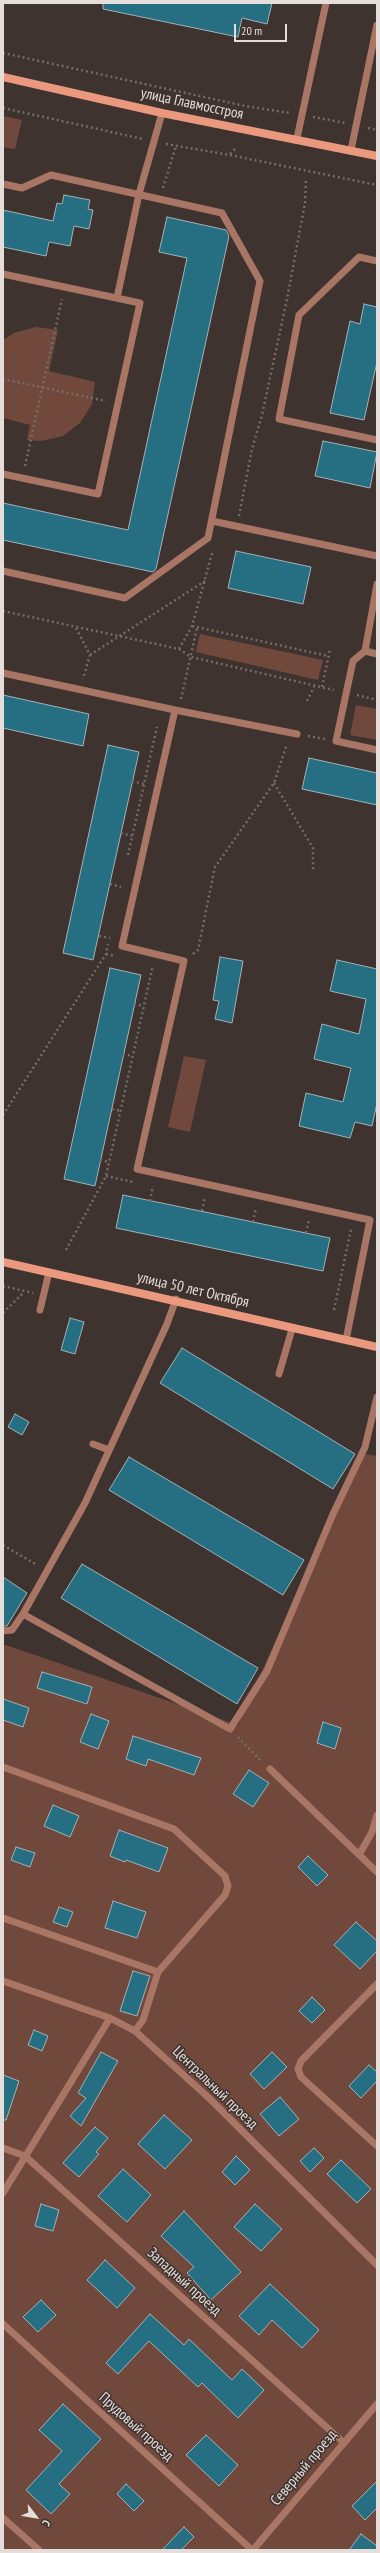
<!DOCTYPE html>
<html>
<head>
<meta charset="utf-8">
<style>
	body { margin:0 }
	#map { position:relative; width:380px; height:2553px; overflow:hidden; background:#3f332f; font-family:"PT Sans Narrow",sans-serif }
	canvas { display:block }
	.frame { position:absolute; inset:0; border:4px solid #e4ddda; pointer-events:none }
	.north { position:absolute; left:16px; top:2497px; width:40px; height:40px; -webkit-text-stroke:3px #3f332f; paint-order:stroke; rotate:121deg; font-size:11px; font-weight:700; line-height:16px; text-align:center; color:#e4ddda }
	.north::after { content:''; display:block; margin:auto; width:14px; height:18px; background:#e4ddda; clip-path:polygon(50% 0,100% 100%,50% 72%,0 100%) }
	.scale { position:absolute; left:234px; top:24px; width:53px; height:18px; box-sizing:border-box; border:2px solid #e4ddda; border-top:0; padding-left:5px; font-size:12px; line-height:14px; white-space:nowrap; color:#e4ddda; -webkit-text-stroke:3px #3f332f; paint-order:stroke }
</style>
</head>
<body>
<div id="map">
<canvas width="380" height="2553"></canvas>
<div class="frame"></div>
<div class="north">С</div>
<div class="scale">20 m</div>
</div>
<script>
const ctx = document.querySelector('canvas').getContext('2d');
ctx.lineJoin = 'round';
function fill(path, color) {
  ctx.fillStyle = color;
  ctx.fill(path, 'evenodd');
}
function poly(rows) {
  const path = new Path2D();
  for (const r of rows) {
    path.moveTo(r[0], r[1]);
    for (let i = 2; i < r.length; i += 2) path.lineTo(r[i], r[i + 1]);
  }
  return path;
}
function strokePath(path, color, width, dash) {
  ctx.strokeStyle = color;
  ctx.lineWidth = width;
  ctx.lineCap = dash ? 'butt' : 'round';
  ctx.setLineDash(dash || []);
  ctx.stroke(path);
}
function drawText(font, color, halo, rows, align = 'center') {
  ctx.font = font + ' "PT Sans Narrow",sans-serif';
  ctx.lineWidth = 3;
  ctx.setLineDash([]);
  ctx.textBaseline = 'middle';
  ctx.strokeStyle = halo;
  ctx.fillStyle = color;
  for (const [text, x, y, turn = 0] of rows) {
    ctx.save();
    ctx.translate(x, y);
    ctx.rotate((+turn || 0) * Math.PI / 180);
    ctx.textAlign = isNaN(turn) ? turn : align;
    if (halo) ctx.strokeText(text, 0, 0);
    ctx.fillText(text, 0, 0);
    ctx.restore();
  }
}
fill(poly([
	[3,116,22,120,15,149,3,147],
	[36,327,58,330,49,371,95,382,92,404,80,423,63,436,41,441,27,440,30,425,3,418,3,340,14,333],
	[200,634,323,660,318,680,196,652],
	[356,705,377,709,377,740,350,735],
	[184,1056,206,1060,190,1132,168,1127],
	[359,1453,377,1456,377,2550,3,2550,3,1644,238,1725]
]), '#71493c');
const building = poly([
	[103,3,272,3,267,24,242,18,238,37,103,9,103,3],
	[64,195,90,200,88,209,93,210,89,229,74,226,70,246,49,242,46,256,3,247,3,210,53,221,57,203,62,204,64,195],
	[167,217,226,230,229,236,156,569,153,572,3,540,3,503,128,530,187,258,159,252,167,217],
	[364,304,377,307,377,362,364,420,330,413,350,321,360,324,364,304],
	[323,441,377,452,370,488,315,476,323,441],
	[236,551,311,567,303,604,228,588,236,551],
	[3,695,89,714,83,746,3,728,3,695],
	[108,745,139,752,93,960,63,953,108,745],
	[309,758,377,773,377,805,302,789,309,758],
	[220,957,243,961,232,1023,215,1019,219,1001,213,1000,220,957],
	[337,960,377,969,377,1103,372,1126,355,1122,350,1138,299,1126,306,1093,343,1102,351,1068,314,1059,322,1024,359,1034,366,999,330,991,337,960],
	[110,968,141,975,95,1186,64,1179,110,968],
	[123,1195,330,1238,323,1271,116,1228,123,1195],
	[70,1318,84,1322,75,1354,61,1350,70,1318],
	[182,1348,355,1454,333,1489,160,1383,182,1348],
	[15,1414,29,1422,22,1435,8,1427,15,1414],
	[129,1457,304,1560,283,1595,109,1490,129,1457],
	[82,1564,258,1668,237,1704,61,1598,82,1564],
	[3,1577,27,1593,7,1626,3,1626,3,1577],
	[42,1672,92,1687,87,1704,37,1688,42,1672],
	[3,1699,29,1708,23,1727,3,1720,3,1699],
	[91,1714,109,1721,98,1749,80,1742,91,1714],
	[323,1722,341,1728,335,1749,317,1743,323,1722],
	[133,1736,201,1758,194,1775,148,1759,146,1766,126,1759,133,1736],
	[249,1770,269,1783,253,1807,233,1794,249,1770],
	[53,1805,79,1816,70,1837,44,1826,53,1805],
	[119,1830,168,1848,159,1872,126,1860,125,1862,110,1856,119,1830],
	[16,1847,35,1853,30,1867,11,1860,16,1847],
	[308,1856,328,1875,317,1886,298,1867,308,1856],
	[113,1901,146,1912,137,1938,105,1928,113,1901],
	[59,1907,73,1912,67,1927,53,1922,59,1907],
	[356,1922,377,1941,377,1951,360,1969,334,1945,356,1922],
	[133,1971,150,1976,137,2016,120,2011,133,1971],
	[312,1997,325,2010,312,2023,299,2011,312,1997],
	[34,2030,48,2036,42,2051,28,2045,34,2030],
	[101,2052,118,2061,81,2126,70,2116,86,2098,78,2093,101,2052],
	[272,2052,287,2067,264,2089,250,2074,272,2052],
	[369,2065,377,2072,377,2081,361,2098,349,2086,369,2065],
	[3,2075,19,2081,6,2120,3,2120,3,2075],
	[280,2097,299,2119,279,2136,260,2114,280,2097],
	[164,2115,192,2140,165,2169,138,2144,164,2115],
	[95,2127,108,2138,96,2152,99,2154,79,2177,63,2163,95,2127],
	[314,2148,324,2158,310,2172,300,2161,314,2148],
	[236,2156,250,2170,235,2185,222,2172,236,2156],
	[341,2160,371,2189,357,2203,327,2174,341,2160],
	[123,2169,151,2195,127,2222,98,2196,123,2169],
	[41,2204,59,2210,53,2231,35,2226,41,2204],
	[255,2204,282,2229,261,2251,234,2227,255,2204],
	[184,2211,241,2272,211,2300,187,2273,194,2267,161,2236,184,2211],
	[105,2260,135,2288,117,2308,87,2280,105,2260],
	[270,2284,319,2330,302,2348,272,2320,259,2335,239,2316,270,2284],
	[41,2300,56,2315,38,2332,23,2317,41,2300],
	[150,2314,184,2345,189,2339,232,2380,242,2369,264,2390,238,2418,202,2383,198,2387,149,2341,118,2374,106,2363,150,2314],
	[63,2404,101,2439,59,2484,70,2494,51,2514,26,2490,62,2451,39,2430,63,2404],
	[206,2435,238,2465,219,2486,186,2455,206,2435],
	[377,2481,377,2508,365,2520,352,2506,377,2481],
	[126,2484,144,2501,134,2511,117,2494,126,2484],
	[184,2527,194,2537,181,2550,162,2550,184,2527],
	[361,2534,377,2546,377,2550,349,2550,361,2534]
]);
fill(building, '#266f83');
strokePath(building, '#a2b2b6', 1);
strokePath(poly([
	[3,53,245,106,290,113],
	[3,108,143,139],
	[313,117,345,123],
	[368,128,377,130],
	[166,144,230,155,377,185],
	[230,154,235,149],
	[163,188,176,146],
	[3,379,106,401],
	[25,466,62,299],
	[239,516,252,449,262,415,287,299,305,203,306,180],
	[3,611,179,649,191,657,334,690],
	[192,626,328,656],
	[76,628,90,655,83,679],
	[179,649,192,626,213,550],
	[90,655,205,581],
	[322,687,330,649],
	[357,695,377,700],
	[181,699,197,628],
	[307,701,314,687],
	[308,736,325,739],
	[132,781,144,784],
	[274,783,313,848,313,872],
	[121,833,132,836],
	[128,855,157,727],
	[110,884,121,887],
	[99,936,110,938],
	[106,954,115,956],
	[193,954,198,950,215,867,274,783,287,744],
	[134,1004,144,1006],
	[123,1054,133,1056],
	[112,1109,121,1111],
	[3,1115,106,954,108,944],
	[100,1160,110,1162],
	[106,1176,133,1182],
	[150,1201,153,1186],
	[202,1211,205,1197],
	[253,1222,256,1208],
	[306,1233,309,1219],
	[66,1250,106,1176,153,965],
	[3,1286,33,1293],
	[334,1310,351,1229],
	[3,1313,24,1292],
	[3,1545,37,1565],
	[238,1737,262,1762]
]), '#756b67', 2.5, [2, 3]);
strokePath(poly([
	[297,138,326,3],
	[351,150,377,25],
	[3,184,22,188,51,175,222,213,260,281,208,538,125,598,3,571],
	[377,261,359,257,299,315,279,419,377,440],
	[3,274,140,303,98,494,3,474],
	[117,298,139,194,162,113],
	[212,521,377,556],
	[377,584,365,651,377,654],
	[365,651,353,661,336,741,377,750],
	[3,673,175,710,122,946,184,961,137,1169,370,1220,346,1340],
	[175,710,297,734],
	[40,1310,49,1272],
	[279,1374,292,1329],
	[93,1444,109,1450],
	[23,1614,230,1729,267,1671,333,1514,365,1447,377,1397],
	[3,1631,12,1630,23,1614,85,1503,167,1324,176,1299],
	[3,1767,174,1829,225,1876,228,1886,225,1895,158,1972,143,2020,135,2031],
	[270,1769,377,1872],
	[359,1855,372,1832,377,1815],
	[3,1918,158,1972],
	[3,1981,110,2018,135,2031,209,2098,377,2265],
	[377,1984,301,2061,298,2069,301,2077,377,2146],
	[3,2148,25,2156,343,2442],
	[3,2193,110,2018],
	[3,2324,252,2550],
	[3,2518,39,2550],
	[253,2550,377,2404]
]), '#a97665', 7);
strokePath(poly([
	[3,77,162,113,377,156],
	[3,1262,377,1347]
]), '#ea987e', 8);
drawText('15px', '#e4ddda', '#3f332f', [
	["улица Главмосстроя",192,104,12],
	["улица 50 лет Октября",193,1290,13],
	["Центральный проезд",215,2088,44],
	["Западный проезд",184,2282,42],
	["Прудовый проезд",136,2427,42],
	["Северный проезд",304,2468,-50]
]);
</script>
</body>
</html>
